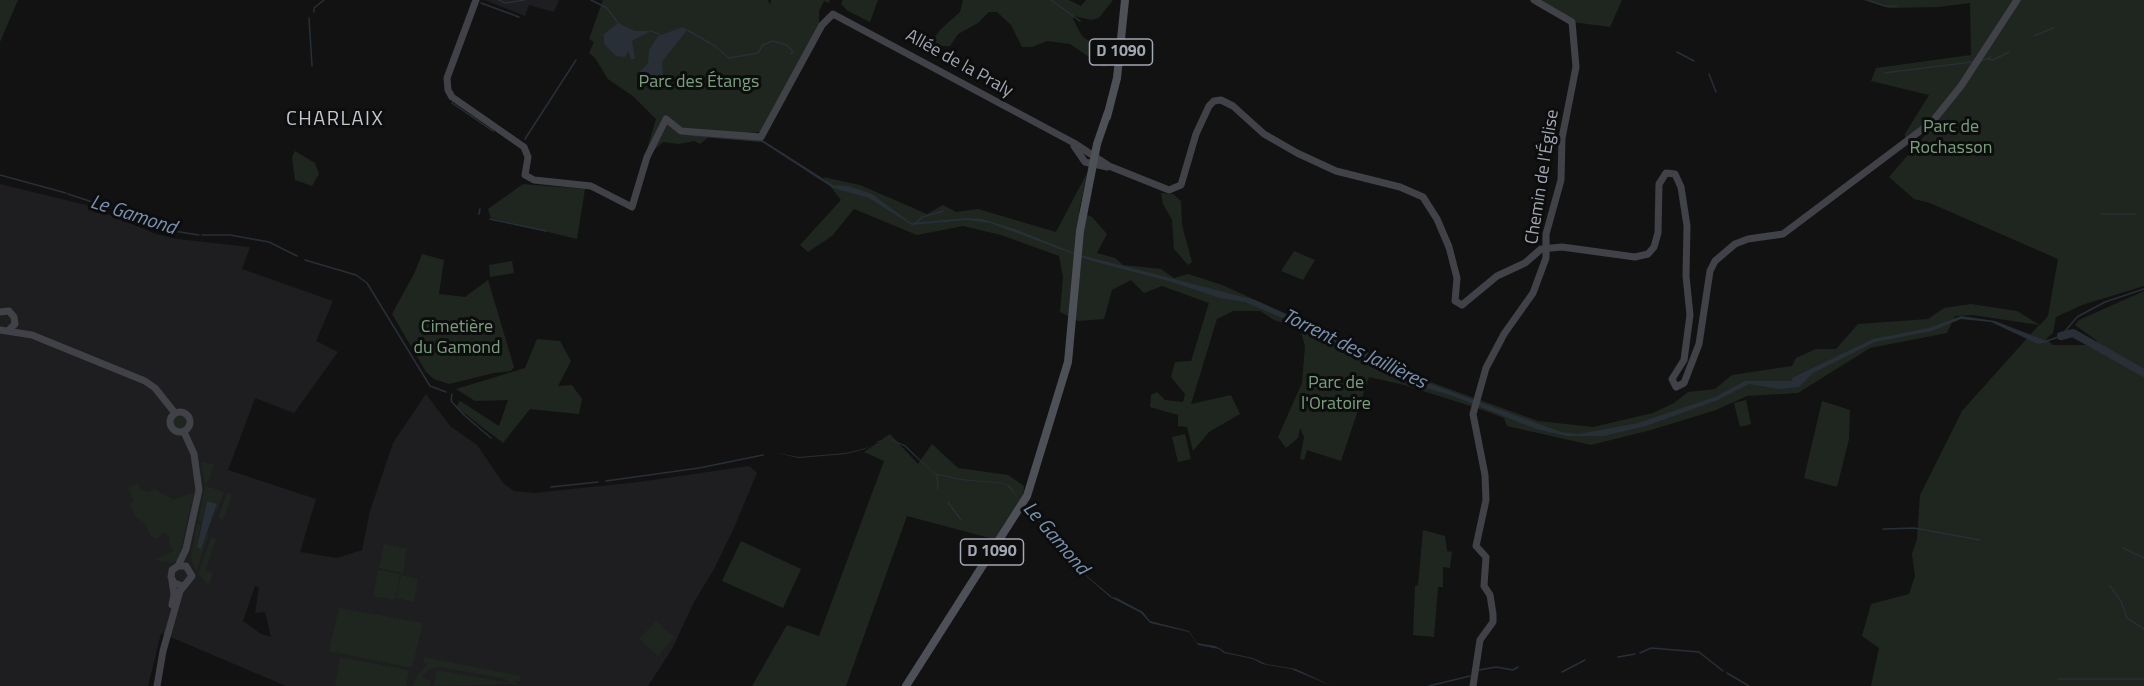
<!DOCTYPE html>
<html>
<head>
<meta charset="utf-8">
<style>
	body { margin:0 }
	canvas { display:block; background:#121213 }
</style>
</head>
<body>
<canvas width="2144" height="686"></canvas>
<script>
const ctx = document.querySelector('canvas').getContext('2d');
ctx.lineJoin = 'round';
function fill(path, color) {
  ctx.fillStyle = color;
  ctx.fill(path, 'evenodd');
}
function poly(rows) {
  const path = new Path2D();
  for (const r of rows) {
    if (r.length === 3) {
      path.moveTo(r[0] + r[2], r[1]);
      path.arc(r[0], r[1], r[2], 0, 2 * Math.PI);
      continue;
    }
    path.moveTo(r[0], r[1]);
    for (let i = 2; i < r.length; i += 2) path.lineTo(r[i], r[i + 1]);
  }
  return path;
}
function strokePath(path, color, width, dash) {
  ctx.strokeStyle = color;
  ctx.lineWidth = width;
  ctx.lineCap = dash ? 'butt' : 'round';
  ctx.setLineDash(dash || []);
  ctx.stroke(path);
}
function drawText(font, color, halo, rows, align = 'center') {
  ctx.font = font + ' "Titillium Web",sans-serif';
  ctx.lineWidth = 6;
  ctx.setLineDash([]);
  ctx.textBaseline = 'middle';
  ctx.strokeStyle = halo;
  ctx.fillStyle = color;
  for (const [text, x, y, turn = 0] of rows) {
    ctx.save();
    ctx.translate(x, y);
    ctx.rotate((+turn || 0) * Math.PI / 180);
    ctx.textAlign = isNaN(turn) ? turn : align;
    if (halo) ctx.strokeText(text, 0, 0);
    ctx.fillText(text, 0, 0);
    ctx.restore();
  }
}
fill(poly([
	[485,0,559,0,554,12,529,5,525,16],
	[0,184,86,205,156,234,177,239,250,247,242,269,333,301,316,341,338,352,294,413,255,398,228,470,316,499,300,552,337,558,362,550,370,511,393,443,426,394,450,426,477,445,503,483,514,491,534,493,639,482,749,466,757,473,733,530,714,569,694,602,672,649,648,686,286,686,161,633,148,686,0,686],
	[255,586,259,587,255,613,265,612,271,637,261,634,243,621]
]), '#1e1e20');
fill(poly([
	[0,0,18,0,0,42],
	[603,0,768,0,770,5,771,0,830,0,829,3,824,1,819,11,819,30,761,132,710,136,700,144,694,141,679,144,663,142,653,151,647,149,656,119,634,97,608,79,595,58,589,53,594,42,589,39],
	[843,0,878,0,870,22,848,11,841,4],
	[963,0,1069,0,1081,6,1086,0,1113,0,1099,18,1091,20,1074,16,1073,19,1082,36,1107,54,1111,63,1104,67,1070,44,1047,41,1032,47,1022,47,1011,25,997,12,989,12,978,23,958,34,950,46,934,46,933,40,940,30,960,12],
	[1534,0,1622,0,1610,27,1572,22],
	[1863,0,2144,0,2144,286,2082,305,2056,317,2053,333,2046,339,2053,345,2091,345,2101,350,2096,340,2075,325,2079,320,2144,291,2144,686,1871,686,1879,648,1862,636,1871,604,1909,594,1915,576,1912,554,1917,539,1920,495,1962,411,2039,325,1973,315,1955,316,1947,333,1870,348,1798,393,1747,396,1716,410,1651,430,1591,445,1507,426,1504,418,1480,409,1404,385,1369,377,1341,461,1307,450,1304,460,1300,459,1304,437,1300,428,1298,438,1286,448,1278,437,1302,383,1305,346,1300,329,1274,320,1260,311,1233,311,1217,319,1191,404,1231,395,1240,414,1209,432,1193,451,1187,427,1178,426,1178,415,1150,407,1151,395,1157,392,1165,400,1183,402,1185,394,1171,377,1175,362,1191,361,1209,303,1162,286,1144,293,1131,280,1112,290,1104,319,1078,321,1060,312,1063,277,1059,256,1001,235,963,226,917,235,854,209,832,236,808,252,800,245,841,200,823,177,860,185,927,214,943,205,956,212,978,209,1056,232,1087,173,1079,212,1092,217,1107,234,1097,253,1115,258,1123,265,1161,269,1174,278,1188,274,1222,285,1329,333,1422,379,1538,421,1593,427,1653,413,1674,403,1688,392,1715,389,1732,375,1792,366,1796,358,1816,349,1836,349,1858,324,1928,319,1944,308,1971,304,2017,311,2040,325,2048,316,2058,259,1930,203,1914,199,1889,177,1927,133,1931,124,1905,143,1905,134,1929,95,1871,81,1876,68,1971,55,1970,3,1938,7,1889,8],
	[295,151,315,163,319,174,312,186,295,180,292,157],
	[523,184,585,189,577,239,491,218,488,209],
	[1161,193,1173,194,1181,201,1182,225,1192,262,1188,265,1174,249,1172,220,1163,204],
	[1294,251,1315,260,1303,280,1281,271],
	[422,254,444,260,439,294,465,297,488,280,514,367,511,371,494,373,449,384,434,379,426,372,392,314,415,272],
	[512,261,514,273,490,277,489,265],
	[537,339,560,341,571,361,558,386,572,385,582,399,579,414,530,409,503,443,456,407,460,401,499,426,508,400,475,401,456,389,525,368],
	[1746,400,1751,424,1740,427,1734,403],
	[1822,401,1850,410,1849,439,1837,487,1804,478],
	[179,422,7],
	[890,434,918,464,932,444,958,468,1008,475,1024,486,1022,508,1001,541,907,516,846,686,752,686,787,625,819,636,884,461,864,452],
	[1185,434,1191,459,1178,462,1172,437],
	[201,461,214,465,206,486,224,492,213,521,217,504,206,501,202,522,198,521,205,487],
	[138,483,140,488,149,492,155,489,173,500,194,492,180,552,178,559,172,563,154,560,173,551,168,540,170,538,164,532,157,539,151,537,145,523,137,518,130,504,134,501,128,488],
	[227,493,232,495,223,520,218,518],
	[197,523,201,524,197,547,201,548,207,533,209,534,196,572,191,558],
	[1423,530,1445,536,1447,551,1452,552,1450,568,1443,567,1443,587,1438,587,1434,637,1413,635,1415,586,1418,585],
	[211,537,216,539,206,570,213,572,209,585,198,574],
	[741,541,801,569,783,608,722,581],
	[384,544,407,549,403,573,379,568],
	[378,570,400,574,395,600,373,596],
	[401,575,418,579,414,602,396,598],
	[339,608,423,623,412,668,329,651],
	[656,621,674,637,658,656,639,639],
	[340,657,409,670,406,686,335,686],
	[424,657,521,676,520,682,515,681,519,686,511,684,434,686,437,670,510,683,502,678,438,667,428,670,422,677,431,681,430,686,413,686,418,674,428,664,423,663]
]), '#1e261f');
fill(poly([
	[618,23,635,31,651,31,632,41,635,59,631,59,628,51,625,57,616,56,604,44,604,34],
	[683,27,687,30,662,62,664,85,656,86,643,80,640,71,648,64,649,50,658,36],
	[666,122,679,131,761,139,833,185,848,186,872,194,911,223,967,218,982,219,1015,229,1077,254,1255,300,1334,336,1420,380,1561,432,1579,434,1638,423,1715,397,1745,381,1792,381,1792,378,1873,339,1929,328,1961,316,1995,321,2049,342,2038,344,1991,322,1961,319,1932,331,1875,342,1813,373,1799,387,1779,389,1749,384,1718,400,1646,426,1604,436,1566,436,1536,429,1453,396,1403,381,1324,336,1245,302,1220,298,1172,282,1092,261,990,223,967,220,912,225,869,198,833,188,762,142,691,136,676,131],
	[890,440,876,442,865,449,846,454,799,458,776,453,799,457,846,453,866,448,878,441,892,440,905,445,934,473,961,479,1005,483,1011,487,1020,501,1006,484,960,480,934,474,904,446],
	[207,501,217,504,201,549,197,547],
	[1028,504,1038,517,1041,523,1046,524,1046,530,1052,533,1055,542,1062,544,1068,549,1087,576,1112,597,1117,598,1143,612,1150,621,1189,631,1197,643,1215,646,1221,649,1225,652,1253,658,1266,664,1296,669,1332,686,1291,669,1262,664,1253,659,1224,653,1219,649,1198,645,1189,632,1150,623,1141,613,1110,597,1086,576,1074,562,1070,553,1055,543,1053,534,1046,530,1045,525,1039,522]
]), '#282f37');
strokePath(poly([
	[499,0,505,3,525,0],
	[591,0,607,8,618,23],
	[1051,0,1080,21],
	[1868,0,1885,6,1897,6],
	[481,3,519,17],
	[314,12,314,8,324,0],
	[309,18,312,66],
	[687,30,715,46,729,58,758,53,763,45,773,41,787,45,793,52,791,54],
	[651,31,659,34],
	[2034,36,2053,28],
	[1677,52,1694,61],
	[1987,59,1993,60,2009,52],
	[1981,61,1991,57],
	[1884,73,1972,62],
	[1709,74,1716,92],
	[452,103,493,131],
	[525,139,576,60],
	[0,175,66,193],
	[68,194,147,220,167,230,199,235],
	[479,214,480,209],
	[2101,214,2136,214],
	[490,219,546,231],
	[915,224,922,217,944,211],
	[202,235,230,235,269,242,297,256],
	[305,260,356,275,367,283,430,386,446,392],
	[2047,341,2061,336,2077,317,2105,302,2144,289],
	[452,394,451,401,464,415,491,438],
	[937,475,938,489],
	[606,481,699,468,763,455],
	[551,487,598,482],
	[948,502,961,520],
	[1883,529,1914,528,1980,540],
	[2123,548,2144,558],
	[2110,586,2121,601,2127,618,2144,629],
	[1640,653,1651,648,1699,652,1723,671],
	[1618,657,1635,654],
	[1479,670,1496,667,1513,670,1518,667],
	[1562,672,1585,660],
	[1727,673,1749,686],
	[2058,679,2144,679],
	[1429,686,1470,676]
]), '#282f37', 1.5);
strokePath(poly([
	[2061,336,2073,333,2144,373]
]), '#282f37', 8);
strokePath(poly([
	[476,0,447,78,448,90,452,97,524,147,528,157,525,175,534,180,591,186,632,207,647,157,666,119,681,131,761,137,822,25,833,14,1074,143,1109,166,1169,190,1181,185,1196,134,1209,106,1214,101,1221,100,1233,106,1264,134,1297,153,1336,171,1400,187,1423,197,1437,219,1449,247,1457,278,1455,301,1462,305,1497,276,1525,263,1541,249,1562,247,1635,257,1648,254,1654,247,1658,233,1659,184,1666,173,1675,174,1681,187,1687,226,1686,276,1690,315,1684,360,1672,379,1676,387,1684,383,1699,344,1710,271,1715,261,1735,244,1748,239,1783,234,1932,122,1961,86,2017,0],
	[1074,146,1085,162,1107,167],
	[0,312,9,311,14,317,15,324,8,331],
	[0,330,32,335,145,381,155,388,175,413],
	[180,422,10],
	[178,566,186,549,199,490,194,454,184,432],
	[172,581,174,594,172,605],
	[157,686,163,651,180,591,192,576,186,566,178,566,172,570,171,577,174,583,183,586],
	[1473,686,1480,640,1493,622,1493,614,1490,595,1484,586,1486,557,1476,546,1486,500,1485,475,1473,414,1486,368,1504,334,1533,293,1546,258,1546,234,1561,180,1562,138,1576,67,1572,22,1534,0]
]), '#404248', 7);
strokePath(poly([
	[1107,117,1117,78,1125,0],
	[906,686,1027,496,1068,362,1080,231,1097,144,1108,112]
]), '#4e5057', 8);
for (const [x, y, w] of [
	[1121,52,63],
	[992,552,63]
]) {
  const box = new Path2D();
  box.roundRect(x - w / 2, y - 13, w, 26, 4.5);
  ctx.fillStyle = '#0d0d0e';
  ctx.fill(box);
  strokePath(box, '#a2a7b4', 1.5);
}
drawText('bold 16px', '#a2a7b4', null, [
	["D 1090",1121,52],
	["D 1090",992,552]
]);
drawText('18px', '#a2a7b4', '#0d0d0e', [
	["Allée de la Praly",959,64,29],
	["Chemin de l'Église",1543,177,-81]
]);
drawText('18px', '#79a07e', '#0d0d0e', [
	["Parc des Étangs",699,83],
	["Parc de",1951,128],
	["Rochasson",1951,149],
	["Cimetière",457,328],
	["du Gamond",457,349],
	["Parc de",1336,384],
	["l'Oratoire",1336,405]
]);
ctx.letterSpacing = '1.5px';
drawText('20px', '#c4c6d0', '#0d0d0e', [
	["CHARLAIX",335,120]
]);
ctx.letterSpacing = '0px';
drawText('italic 20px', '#7892b1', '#0d0d0e', [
	["Le Gamond",133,216,18],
	["Torrent des Jaillières",1354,350,26],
	["Le Gamond",1055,539,49]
]);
</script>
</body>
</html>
